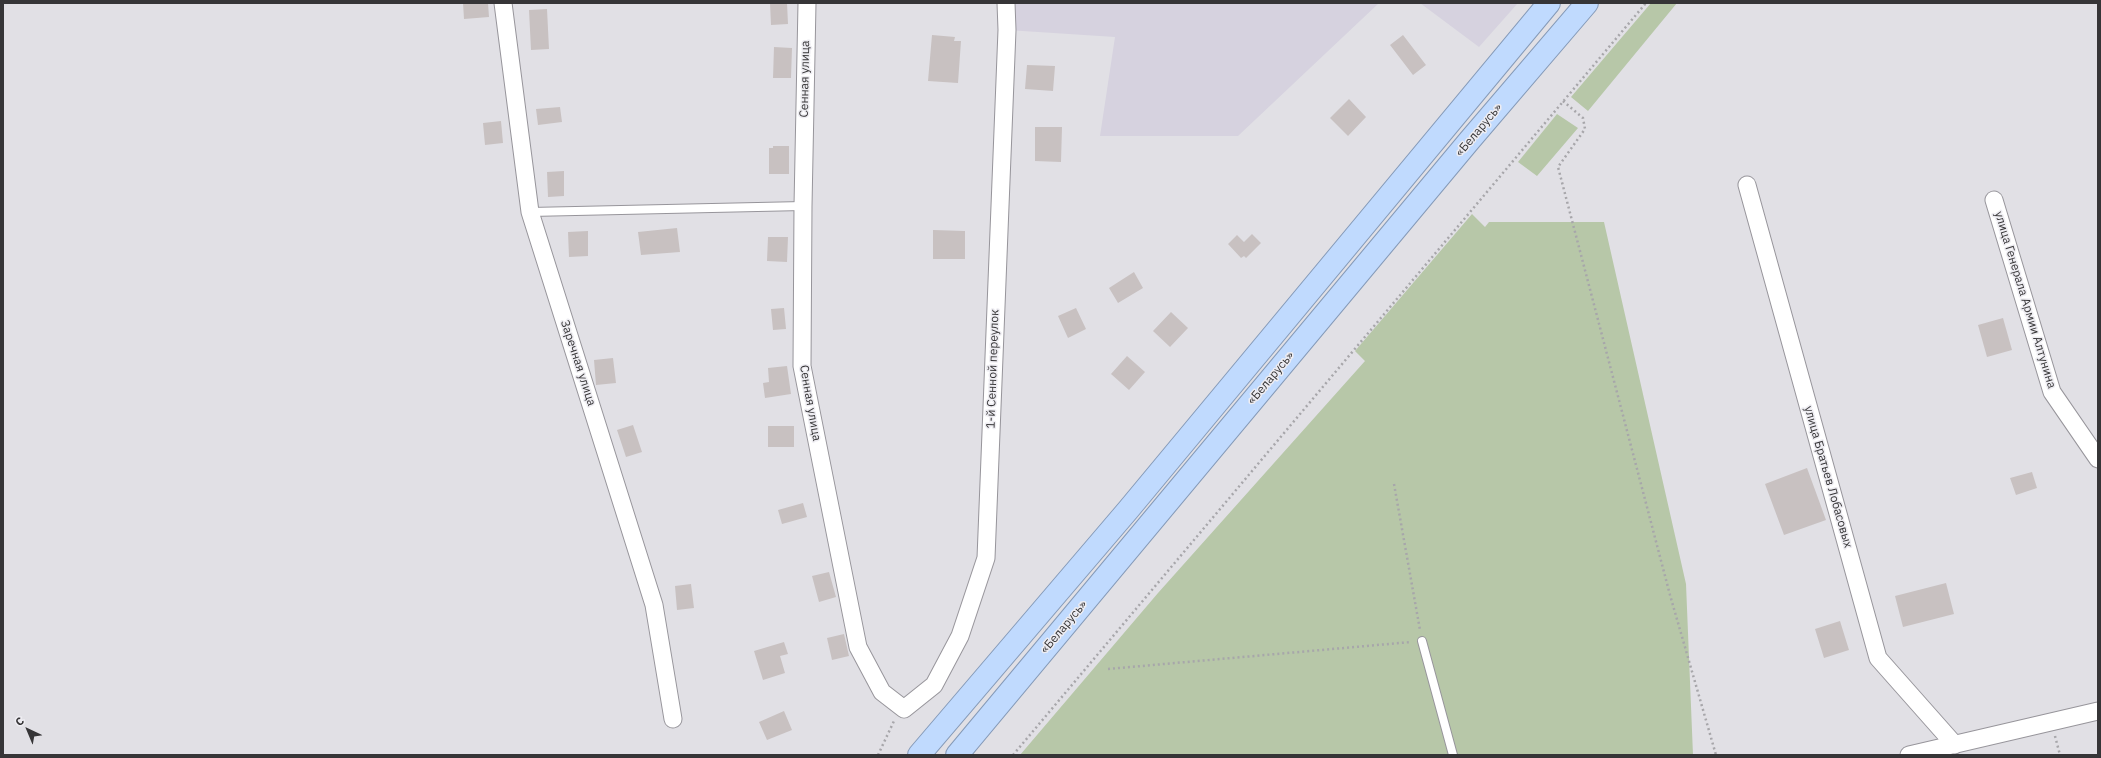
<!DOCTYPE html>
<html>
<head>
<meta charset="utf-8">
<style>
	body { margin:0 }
	#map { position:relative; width:2101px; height:758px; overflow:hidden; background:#e1e0e5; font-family:"IBM Plex Sans",sans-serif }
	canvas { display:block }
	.frame { position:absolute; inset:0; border:4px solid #363537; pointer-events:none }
	.north { position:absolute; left:8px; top:710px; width:40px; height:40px; -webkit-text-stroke:3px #eeedf2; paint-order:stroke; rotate:316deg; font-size:11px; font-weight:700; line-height:16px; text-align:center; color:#363537 }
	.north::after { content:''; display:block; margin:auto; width:14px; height:18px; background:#363537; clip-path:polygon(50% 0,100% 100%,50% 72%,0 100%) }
</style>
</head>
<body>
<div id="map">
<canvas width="2101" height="758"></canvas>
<div class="frame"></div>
<div class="north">С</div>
</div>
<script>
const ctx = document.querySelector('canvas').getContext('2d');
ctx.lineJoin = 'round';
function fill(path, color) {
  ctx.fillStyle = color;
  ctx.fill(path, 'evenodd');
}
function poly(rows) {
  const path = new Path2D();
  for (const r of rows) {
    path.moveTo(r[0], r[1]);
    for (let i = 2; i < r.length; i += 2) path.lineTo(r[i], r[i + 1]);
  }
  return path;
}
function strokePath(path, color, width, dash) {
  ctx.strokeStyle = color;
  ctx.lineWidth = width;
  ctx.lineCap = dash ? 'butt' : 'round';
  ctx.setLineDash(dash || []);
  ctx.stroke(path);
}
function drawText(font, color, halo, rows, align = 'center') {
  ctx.font = font + ' "IBM Plex Sans",sans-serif';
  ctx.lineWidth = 3;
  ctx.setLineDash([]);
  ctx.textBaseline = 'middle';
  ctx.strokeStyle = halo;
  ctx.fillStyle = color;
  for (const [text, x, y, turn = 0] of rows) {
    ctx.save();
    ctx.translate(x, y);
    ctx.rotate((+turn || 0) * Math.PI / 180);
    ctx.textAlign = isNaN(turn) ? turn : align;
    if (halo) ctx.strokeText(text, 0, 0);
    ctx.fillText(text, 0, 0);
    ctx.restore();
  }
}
fill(poly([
	[1006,3,1379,3,1238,136,1100,136,1115,37,1007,30],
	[1420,3,1518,3,1479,47]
]), '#d6d2df');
fill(poly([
	[1651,3,1677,3,1588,111,1571,97],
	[1557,114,1578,128,1537,176,1518,162],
	[1472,214,1485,227,1489,222,1604,222,1686,584,1693,755,1020,755,1158,593,1365,361,1355,351]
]), '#b7c7a8');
fill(poly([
	[463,3,488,3,489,17,464,19],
	[770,3,787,3,788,24,771,25],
	[547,9,549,49,531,50,529,10],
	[932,35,955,37,954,41,961,41,958,83,928,81],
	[1403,35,1426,65,1413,75,1390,45],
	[774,47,792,48,791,78,773,78],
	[1027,65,1055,66,1053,91,1025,89],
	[1349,99,1366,117,1348,136,1330,118],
	[560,107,562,122,538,125,536,109],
	[501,121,503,143,485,145,483,123],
	[1035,127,1062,127,1061,162,1035,161],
	[773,146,789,146,789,174,769,174,769,148,773,148],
	[564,171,564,196,548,197,547,172],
	[677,228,680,252,641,255,638,232],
	[933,230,965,231,965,259,933,259],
	[588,231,588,256,569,257,568,232],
	[1252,234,1261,243,1246,258,1244,256,1241,258,1228,244,1237,235,1244,242],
	[768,237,788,237,787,262,767,261],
	[1134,272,1143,288,1118,303,1109,288],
	[784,308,786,329,773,330,771,309],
	[1076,308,1086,329,1068,338,1058,316],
	[1171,312,1188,328,1170,347,1153,331],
	[2003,318,2012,350,1987,357,1978,325],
	[1127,356,1145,372,1129,390,1111,374],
	[613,358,616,383,596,385,594,360],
	[787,366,791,394,765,398,763,383,769,382,768,368],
	[633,425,642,452,626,457,617,430],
	[768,426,794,426,794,447,768,447],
	[1807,468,1826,520,1784,535,1765,484],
	[2032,472,2037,488,2016,495,2010,478],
	[803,503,807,517,782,524,778,510],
	[829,572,836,597,819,602,812,576],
	[1946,583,1954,614,1903,627,1895,596],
	[691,584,694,608,677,610,675,586],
	[1840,621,1849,650,1824,658,1815,629],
	[844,634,849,656,832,660,827,638],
	[784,642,788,654,780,656,785,673,763,680,754,651],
	[784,711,792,730,767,740,759,722]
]), '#c8c1c1');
const service = poly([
	[530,212,803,206],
	[1422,641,1453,755]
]);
const minor = poly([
	[503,3,530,212,654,605,673,719],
	[807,3,803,206,802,366,858,647,882,692,904,709,934,685,960,636,986,558,1007,30,1006,3],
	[1747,185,1878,658,1955,745],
	[1994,200,2052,392,2098,459],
	[1909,755,2098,711]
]);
const trunk = poly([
	[919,755,1128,510,1549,3],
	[957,755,1469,141,1587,3]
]);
strokePath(service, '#97959b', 10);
strokePath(minor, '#97959b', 19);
strokePath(trunk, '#859ab8', 24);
strokePath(poly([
	[1563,101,1583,118,1585,129,1558,167,1670,595,1716,755],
	[1394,484,1420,630],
	[1108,669,1411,642],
	[2055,736,2060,755],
	[878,755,894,721],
	[1013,755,1646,3]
]), '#a7a6aa', 2.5, [2, 3]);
strokePath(service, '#fff', 8);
strokePath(minor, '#fff', 17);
strokePath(trunk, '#c0dafe', 22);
drawText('12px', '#363537', '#eeedf2', [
	["Сенная улица",805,79,-89],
	["«Беларусь»",1479,130,-50],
	["улица Генерала Армии Алтунина",2025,300,73],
	["Заречная улица",578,363,72],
	["1-й Сенной переулок",993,369,-88],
	["«Беларусь»",1271,378,-50],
	["Сенная улица",810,403,80],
	["улица Братьев Лобасовых",1828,477,74],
	["«Беларусь»",1064,627,-50]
]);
</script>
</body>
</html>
